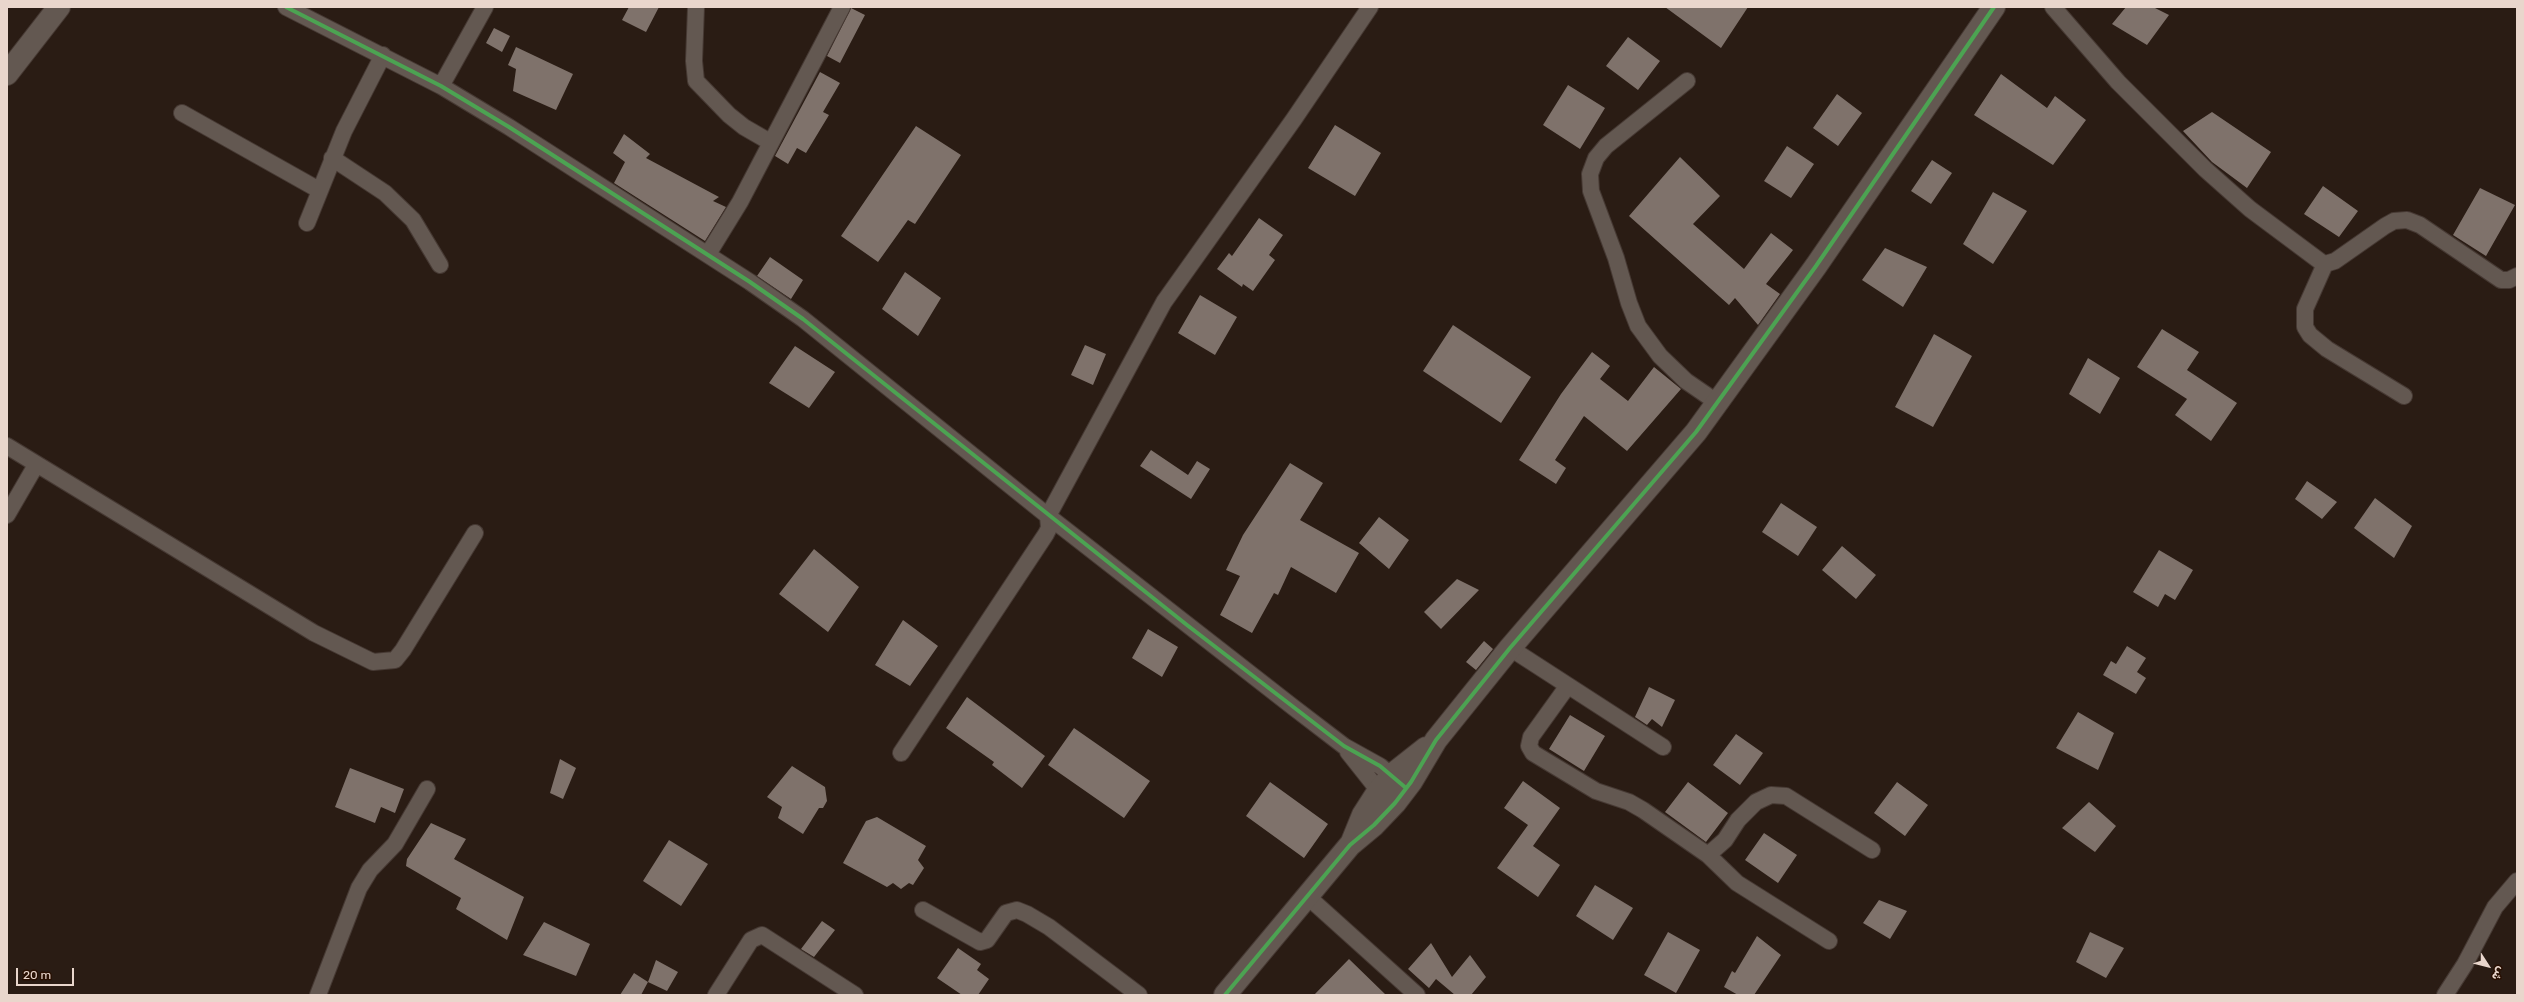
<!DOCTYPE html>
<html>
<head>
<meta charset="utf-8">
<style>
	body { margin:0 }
	#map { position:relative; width:2524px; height:1002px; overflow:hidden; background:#2a1c14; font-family:Rubik,Cairo,sans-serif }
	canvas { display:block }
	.frame { position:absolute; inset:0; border:8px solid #e9d6cc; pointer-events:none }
	.north { position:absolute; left:2468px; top:946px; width:40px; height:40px; -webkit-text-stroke:3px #291002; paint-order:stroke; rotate:126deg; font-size:11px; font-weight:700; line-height:16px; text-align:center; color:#e9d6cc }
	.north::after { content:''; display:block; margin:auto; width:14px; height:18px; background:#e9d6cc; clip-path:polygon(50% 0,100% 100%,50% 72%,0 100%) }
	.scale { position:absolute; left:16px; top:968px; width:58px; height:18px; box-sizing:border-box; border:2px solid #e9d6cc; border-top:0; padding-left:5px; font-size:12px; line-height:14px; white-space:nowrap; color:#e9d6cc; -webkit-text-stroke:3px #291002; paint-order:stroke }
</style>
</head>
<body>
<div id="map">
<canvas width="2524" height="1002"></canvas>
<div class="frame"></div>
<div class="north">ش</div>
<div class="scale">20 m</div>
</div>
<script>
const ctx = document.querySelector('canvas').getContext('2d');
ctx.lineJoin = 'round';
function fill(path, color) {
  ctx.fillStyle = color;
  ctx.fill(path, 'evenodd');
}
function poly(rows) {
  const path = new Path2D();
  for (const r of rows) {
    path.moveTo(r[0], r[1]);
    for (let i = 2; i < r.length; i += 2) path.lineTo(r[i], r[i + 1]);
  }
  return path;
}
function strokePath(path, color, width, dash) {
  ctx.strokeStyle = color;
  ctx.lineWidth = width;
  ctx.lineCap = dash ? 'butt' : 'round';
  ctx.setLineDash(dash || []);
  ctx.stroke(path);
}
fill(poly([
	[629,7,659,7,646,32,622,20],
	[1665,7,1748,7,1721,48],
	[2126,7,2153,7,2169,15,2147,45,2112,24],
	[851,8,865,15,840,63,827,56],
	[494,28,510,36,502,52,486,43],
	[1628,37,1660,61,1638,90,1606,66],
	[516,47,573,74,556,110,513,91,516,69,508,65],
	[820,72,840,83,823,112,829,115,806,153,797,148,788,164,775,156],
	[2001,74,2047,108,2055,96,2086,120,2053,165,1974,115],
	[1568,85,1605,108,1580,149,1543,125],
	[1837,94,1862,113,1838,146,1813,128],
	[2212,112,2271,152,2247,188,2212,162,2183,131],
	[1335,125,1381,153,1355,196,1308,168],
	[916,126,961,155,915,224,908,220,878,262,841,236],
	[624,134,650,154,646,158,719,197,713,201,726,207,705,241,614,183,625,162,613,153],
	[1787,146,1814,164,1791,198,1764,181],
	[1680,157,1720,196,1693,224,1744,269,1771,233,1793,250,1766,284,1780,294,1758,325,1735,298,1729,305,1629,216],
	[1932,160,1952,173,1931,204,1911,191],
	[2323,186,2358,211,2339,237,2304,214],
	[2480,188,2515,205,2486,256,2453,235],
	[1993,192,2027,211,1993,264,1963,244],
	[1259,218,1283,235,1269,255,1275,260,1253,291,1243,284,1242,287,1217,269,1229,253,1232,256],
	[1885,248,1927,267,1903,307,1862,280],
	[770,257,803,280,791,299,757,276],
	[905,272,941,298,918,336,882,309],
	[1200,295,1237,317,1215,355,1178,333],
	[1453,325,1531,377,1501,423,1423,371],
	[2162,329,2199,352,2187,370,2237,403,2211,441,2175,415,2187,399,2137,367],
	[1934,334,1972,356,1933,427,1895,407],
	[1085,345,1106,354,1093,385,1071,375],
	[795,346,835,372,809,408,769,383],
	[1592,352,1610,366,1600,379,1628,401,1654,367,1681,389,1627,451,1584,416,1555,460,1566,468,1556,484,1519,460,1561,394],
	[2088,358,2120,378,2100,414,2069,394],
	[1151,450,1188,475,1197,461,1210,469,1191,499,1140,466],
	[1290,463,1323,483,1300,520,1359,553,1336,593,1291,567,1278,595,1274,593,1252,633,1220,615,1240,576,1226,570,1243,535],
	[2307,481,2337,502,2322,519,2295,499],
	[2375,498,2412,526,2394,558,2354,528],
	[1781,503,1817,527,1798,556,1762,532],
	[1379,517,1409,540,1389,569,1359,543],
	[1842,546,1876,575,1856,599,1822,570],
	[814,549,859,587,828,632,779,594],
	[2159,550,2193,570,2175,600,2165,594,2158,607,2133,592],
	[1457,579,1479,590,1441,629,1424,612],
	[903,620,938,646,910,686,875,665],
	[1148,629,1178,647,1162,677,1132,658],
	[1484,641,1493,649,1476,670,1466,662],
	[2127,646,2146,658,2137,672,2146,678,2136,694,2103,675,2111,661,2116,664],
	[1649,687,1675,700,1662,727,1652,719,1647,725,1635,717],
	[967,697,1045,756,1022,788,992,765,994,762,946,728],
	[2078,712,2114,733,2098,770,2056,748],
	[1570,715,1605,736,1584,771,1549,749],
	[1074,728,1150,781,1124,818,1048,765],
	[1736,734,1763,753,1740,785,1713,765],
	[560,759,576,768,563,799,550,793],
	[792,766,825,787,827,801,823,808,819,808,803,834,778,818,782,807,767,797],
	[350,768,404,789,395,813,381,807,375,823,335,807],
	[1523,781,1560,808,1533,846,1560,865,1538,897,1497,868,1528,825,1504,808],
	[1270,782,1328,824,1304,858,1246,816],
	[1688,782,1728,813,1706,842,1665,812],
	[1897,782,1928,805,1905,836,1874,813],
	[2089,802,2116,826,2095,852,2062,828],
	[877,817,926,846,918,860,924,868,913,885,909,883,901,889,893,883,887,887,843,863,866,821],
	[431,823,466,839,454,859,524,897,507,940,456,909,461,898,406,866,407,859],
	[1764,833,1797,855,1778,883,1745,860],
	[669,840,708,864,681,906,643,881],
	[1595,885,1633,908,1613,940,1576,916],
	[1879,900,1907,911,1890,939,1863,923],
	[822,921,835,930,814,957,801,949],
	[544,922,590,944,576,976,523,955],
	[1668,932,1700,950,1676,993,1644,975],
	[2090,932,2124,948,2106,978,2076,962],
	[1757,936,1781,955,1754,995,1738,995,1724,987,1732,971,1735,973],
	[1431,943,1452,977,1470,955,1486,977,1471,995,1455,995,1436,979,1429,988,1408,969],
	[958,948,981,964,977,970,989,979,978,995,962,995,937,978],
	[1349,959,1386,995,1314,995],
	[656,960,678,972,667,991,648,982],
	[634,973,648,982,641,995,620,995]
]), '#7f726b');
const street = poly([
	[286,7,441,86,509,127,750,282,803,319,1048,516,1293,707,1344,746,1380,766,1399,782],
	[696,7,694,61,696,81,729,115,744,127,770,142],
	[2053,7,2118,82,2205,169,2250,209,2321,262,2325,264,2335,261,2385,226,2394,221,2407,220,2420,225,2501,280,2509,280,2517,276],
	[1687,81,1606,146,1596,158,1590,174,1591,191,1616,258,1629,303,1638,326,1660,356,1686,381,1718,403],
	[441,86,485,7],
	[182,113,319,190],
	[332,158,385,193,413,220,440,265],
	[307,223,344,131,383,55],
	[708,254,740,202,842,7],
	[2325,264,2305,309,2305,327,2310,335,2327,349,2404,396],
	[7,446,314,633,373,662,395,660,403,650,475,533],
	[7,515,36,465],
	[1510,648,1663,747],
	[1567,687,1531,737,1529,746,1533,753,1596,791,1629,802,1643,810,1708,855,1737,883,1829,941],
	[1348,752,1375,786,1386,796],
	[901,753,1046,534,1049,528,1048,516,1164,302,1294,119,1370,7],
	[1708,855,1725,840,1738,820,1756,802,1771,795,1786,796,1872,850],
	[1307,896,1417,995],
	[923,910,980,942,987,940,1006,913,1017,910,1027,914,1049,927,1139,995],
	[318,995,359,888,370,870,395,844,427,789],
	[716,995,751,940,762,935,855,995],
	[2445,995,2465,964,2495,907,2517,881]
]);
const secondary = poly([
	[7,74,59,7],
	[1352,842,1363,815,1379,790,1393,774,1426,748],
	[1225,995,1350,845,1374,825,1395,803,1411,782,1436,740,1510,648,1696,432,1816,266,1994,7]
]);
strokePath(street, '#463933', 18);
strokePath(secondary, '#463933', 24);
strokePath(street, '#635851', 16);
strokePath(secondary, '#635851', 22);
strokePath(poly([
	[286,7,441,86,509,127,750,282,803,319,1187,625,1344,746,1380,766,1406,788],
	[1225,995,1350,845,1374,825,1395,803,1411,782,1436,740,1510,648,1696,432,1816,266,1994,7]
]), '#4ca352', 4);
</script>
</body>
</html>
